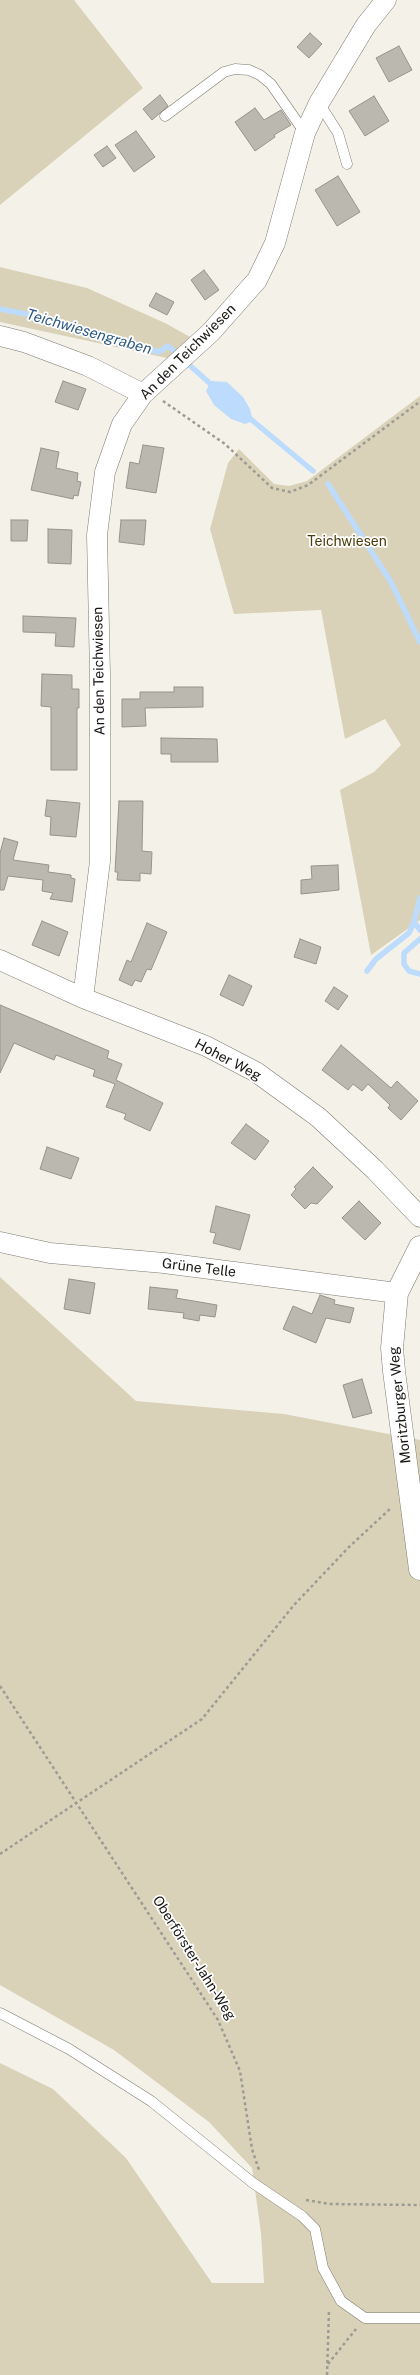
<!DOCTYPE html>
<html>
<head>
<meta charset="utf-8">
<style>
	body { margin:0 }
	canvas { display:block; background:#f4f2e8 }
</style>
</head>
<body>
<canvas width="420" height="2375"></canvas>
<script>
const ctx = document.querySelector('canvas').getContext('2d');
ctx.lineJoin = 'round';
function fill(path, color) {
  ctx.fillStyle = color;
  ctx.fill(path, 'evenodd');
}
function poly(rows) {
  const path = new Path2D();
  for (const r of rows) {
    path.moveTo(r[0], r[1]);
    for (let i = 2; i < r.length; i += 2) path.lineTo(r[i], r[i + 1]);
  }
  return path;
}
function strokePath(path, color, width, dash) {
  ctx.strokeStyle = color;
  ctx.lineWidth = width;
  ctx.lineCap = dash ? 'butt' : 'round';
  ctx.setLineDash(dash || []);
  ctx.stroke(path);
}
function drawText(font, color, halo, rows, align = 'center') {
  ctx.font = font + ' "Public Sans",sans-serif';
  ctx.lineWidth = 3.5;
  ctx.setLineDash([]);
  ctx.textBaseline = 'middle';
  ctx.strokeStyle = halo;
  ctx.fillStyle = color;
  for (const [text, x, y, turn = 0] of rows) {
    ctx.save();
    ctx.translate(x, y);
    ctx.rotate((+turn || 0) * Math.PI / 180);
    ctx.textAlign = isNaN(turn) ? turn : align;
    if (halo) ctx.strokeText(text, 0, 0);
    ctx.fillText(text, 0, 0);
    ctx.restore();
  }
}
fill(poly([
	[0,0,74,0,143,88,0,205],
	[0,267,87,288,165,323,192,338,167,358,0,322],
	[420,396,420,920,371,955,340,790,374,772,401,745,385,719,345,739,321,610,234,614,210,529,228,463,239,449,274,484,289,486,307,481],
	[0,1277,136,1401,284,1414,420,1440,420,2375,0,2375,0,2063,53,2089,126,2158,212,2283,264,2283,261,2233,252,2168,209,2122,114,2050,0,1985]
]), '#d9d2b8');
fill(poly([
	[211,381,227,382,243,397,250,409,253,421,245,424,231,419,214,405,206,391]
]), '#bddbfc');
strokePath(poly([
	[0,309,36,316,159,352,168,346,175,352],
	[186,362,214,387],
	[247,416,313,471],
	[328,484,391,582,420,642],
	[414,922,420,930],
	[420,939,404,953,404,964,409,971,420,974],
	[367,971,376,959,409,933,414,922,420,898]
]), '#bddbfc', 5.5);
const building = poly([
	[310,33,322,44,309,58,297,47,310,33],
	[399,46,412,70,389,82,376,58,399,46],
	[160,95,168,106,152,120,143,109,160,95],
	[374,96,389,121,365,136,349,111,374,96],
	[255,108,264,120,281,110,291,125,274,135,275,137,255,151,235,122,255,108],
	[136,131,155,157,134,172,115,145,136,131],
	[107,146,116,158,103,167,94,155,107,146],
	[338,176,360,212,337,226,315,190,338,176],
	[204,270,219,290,205,300,191,280,204,270],
	[156,293,174,302,167,315,149,306,156,293],
	[63,381,86,389,78,410,55,402,63,381],
	[143,445,164,448,156,493,126,488,130,462,139,464,143,445],
	[41,448,59,452,56,468,78,473,77,481,81,482,78,496,74,495,73,499,31,490,41,448],
	[11,520,28,520,27,541,11,541,11,520],
	[121,520,146,520,144,545,119,542,121,520],
	[48,529,72,530,71,564,48,563,48,529],
	[23,616,76,618,74,647,55,646,56,633,23,632,23,616],
	[42,674,72,675,72,689,79,689,79,708,77,708,77,770,51,770,51,707,41,706,42,674],
	[174,687,203,687,203,707,145,708,146,726,122,727,122,699,140,699,140,692,174,692,174,687],
	[161,738,217,739,218,762,171,762,171,754,161,754,161,738],
	[47,800,80,803,76,837,50,835,51,817,45,816,47,800],
	[119,801,143,801,142,851,152,852,151,874,140,873,140,881,117,880,118,872,115,872,119,801],
	[4,838,18,842,13,860,49,865,48,872,71,875,71,878,75,879,72,902,50,899,53,893,42,891,43,880,8,876,4,890,0,890,0,853,4,838],
	[338,865,339,890,301,894,301,880,312,879,311,866,338,865],
	[42,921,68,932,59,956,32,945,42,921],
	[147,923,167,932,151,970,147,969,141,982,135,980,132,986,119,980,127,960,131,962,147,923],
	[300,939,321,947,316,964,294,957,300,939],
	[229,975,252,986,243,1006,220,995,229,975],
	[334,987,348,996,338,1010,325,1001,334,987],
	[0,1005,109,1051,107,1058,122,1064,116,1080,163,1103,150,1131,124,1119,126,1114,106,1107,115,1084,93,1076,95,1070,56,1055,54,1060,14,1043,0,1073,0,1005],
	[341,1045,391,1088,397,1081,418,1101,401,1120,388,1108,390,1105,368,1084,362,1091,353,1084,348,1090,322,1070,341,1045],
	[246,1124,269,1141,255,1160,231,1143,246,1124],
	[47,1147,79,1158,71,1179,40,1169,47,1147],
	[313,1167,333,1187,317,1204,311,1203,305,1209,291,1195,296,1189,294,1187,313,1167],
	[359,1201,381,1223,365,1240,342,1218,359,1201],
	[216,1206,250,1215,240,1250,213,1243,216,1233,210,1232,216,1206],
	[69,1279,95,1283,90,1314,64,1309,69,1279],
	[150,1287,178,1290,176,1298,217,1305,215,1317,200,1315,199,1321,183,1318,184,1313,148,1309,150,1287],
	[320,1295,335,1300,334,1304,354,1308,350,1323,326,1318,316,1343,283,1329,293,1306,312,1314,320,1295],
	[362,1379,372,1413,353,1418,343,1385,362,1379]
]);
fill(building, '#bbb9af');
strokePath(building, '#96948b', 1);
const lane = poly([
	[319,103,338,133,347,164],
	[165,116,224,72,235,69,249,70,260,75,271,84,305,133],
	[0,2013,69,2049,151,2101,253,2183,302,2216,315,2229,323,2268,341,2301,365,2318,420,2318]
]);
const street = poly([
	[0,336,24,342,88,366,143,394],
	[0,960,83,998,206,1046,256,1072,318,1117,375,1170,420,1217],
	[83,998,100,861,100,675,97,535,105,472,122,424,143,394,211,332,257,280,275,243,305,133,319,103,366,25,386,0],
	[0,1242,50,1253,164,1263,397,1293]
]);
const secondary = poly([
	[420,1247,397,1293,392,1348,394,1371,420,1569]
]);
strokePath(lane, '#7c7a71', 11);
strokePath(street, '#7c7a71', 21);
strokePath(secondary, '#7c7a71', 23);
strokePath(poly([
	[163,401,225,444,272,488,290,492,308,485,418,403],
	[0,1686,218,2020,240,2071,252,2149,259,2170],
	[0,1854,202,1719,294,1605,349,1547,391,1508],
	[306,2200,329,2204,420,2205],
	[328,2364,356,2329],
	[327,2375,329,2310]
]), '#9d9b94', 2.5, [3, 3]);
strokePath(lane, '#fff', 10);
strokePath(street, '#fff', 20);
strokePath(secondary, '#fff', 22);
drawText('14px', '#171613', '#fff', [
	["An den Teichwiesen",188,352,-45],
	["An den Teichwiesen",99,671,-91],
	["Hoher Weg",228,1060,28],
	["Grüne Telle",199,1268,7],
	["Moritzburger Weg",400,1405,-96],
	["Oberförster-Jahn-Weg",194,1958,58]
]);
drawText('14px', '#493d0a', '#fff', [
	["Teichwiesen",347,542]
]);
drawText('italic 15px', '#2d5983', '#fff', [
	["Teichwiesengraben",89,332,16]
]);
</script>
</body>
</html>
